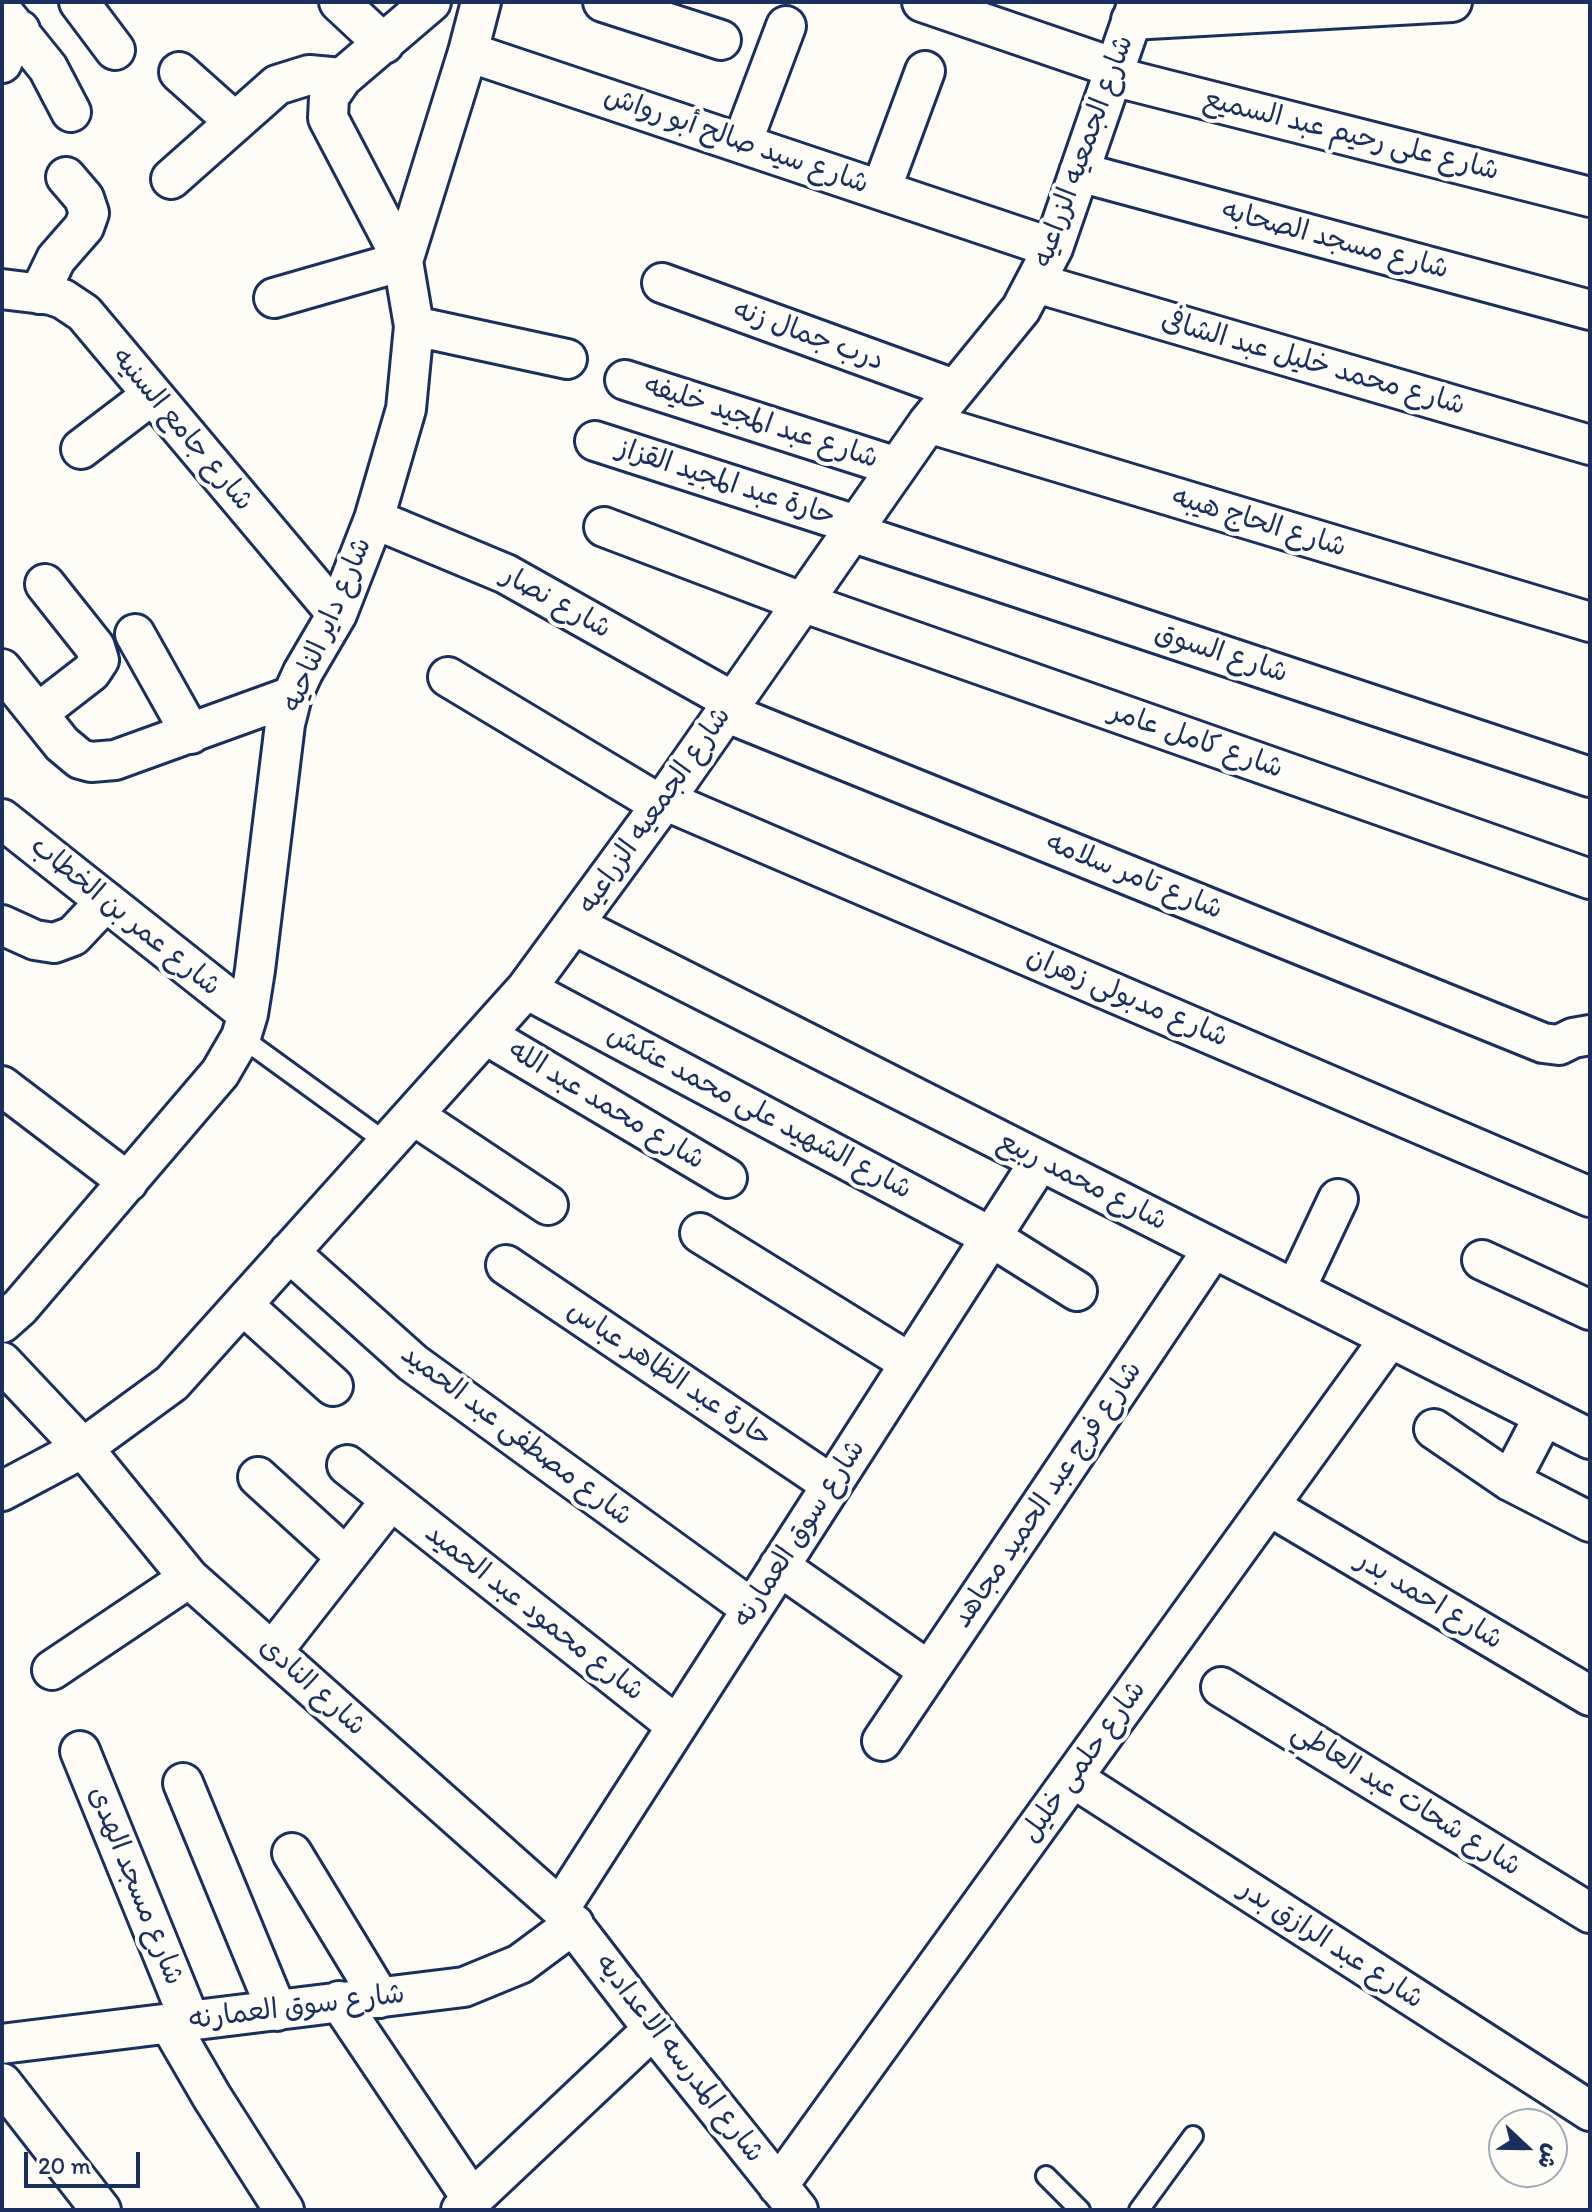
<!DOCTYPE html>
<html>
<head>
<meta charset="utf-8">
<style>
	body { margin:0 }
	#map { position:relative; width:1592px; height:2212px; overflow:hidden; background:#fdfcf7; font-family:Itim,"Playpen Sans Arabic",sans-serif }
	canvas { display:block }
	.frame { position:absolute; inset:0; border:4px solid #1b2f5e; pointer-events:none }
	.north { position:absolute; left:1488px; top:2108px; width:80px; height:80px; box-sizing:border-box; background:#fdfcf7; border:2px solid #a3aaba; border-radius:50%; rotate:112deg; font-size:22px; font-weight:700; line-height:32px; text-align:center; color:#1b2f5e }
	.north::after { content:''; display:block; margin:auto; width:28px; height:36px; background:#1b2f5e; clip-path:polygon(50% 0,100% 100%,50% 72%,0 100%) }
	.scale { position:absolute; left:24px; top:2152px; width:116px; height:36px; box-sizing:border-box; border:4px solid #1b2f5e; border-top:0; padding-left:10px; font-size:24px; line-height:28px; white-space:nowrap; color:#1b2f5e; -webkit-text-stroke:6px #fdfcf7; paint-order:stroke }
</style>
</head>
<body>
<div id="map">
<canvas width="1592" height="2212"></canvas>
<div class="frame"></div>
<div class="north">ش</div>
<div class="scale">20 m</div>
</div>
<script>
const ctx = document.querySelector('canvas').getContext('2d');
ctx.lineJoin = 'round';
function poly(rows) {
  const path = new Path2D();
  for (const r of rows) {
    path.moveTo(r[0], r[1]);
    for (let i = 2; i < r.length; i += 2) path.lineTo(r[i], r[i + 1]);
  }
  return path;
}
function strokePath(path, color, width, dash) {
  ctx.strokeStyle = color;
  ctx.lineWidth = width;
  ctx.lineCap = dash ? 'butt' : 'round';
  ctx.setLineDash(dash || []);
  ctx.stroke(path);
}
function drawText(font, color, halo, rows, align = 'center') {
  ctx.font = font + ' Itim,"Playpen Sans Arabic",sans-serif';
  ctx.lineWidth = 8;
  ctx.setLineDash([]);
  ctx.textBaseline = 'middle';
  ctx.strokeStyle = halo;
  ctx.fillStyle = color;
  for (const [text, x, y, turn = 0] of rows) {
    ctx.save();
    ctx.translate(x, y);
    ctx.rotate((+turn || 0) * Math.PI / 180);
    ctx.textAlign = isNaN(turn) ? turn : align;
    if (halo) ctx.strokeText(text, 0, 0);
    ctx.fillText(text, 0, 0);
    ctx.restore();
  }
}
const service = poly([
	[241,1037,387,1143],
	[1046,2176,1080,2210],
	[1139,2210,1193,2136]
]);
const minor = poly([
	[79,2,115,50],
	[339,2,384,44],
	[481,2,468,52,1053,248],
	[603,2,721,40],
	[922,2,1115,68],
	[2,11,48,68,71,112],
	[1131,20,1452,2],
	[2,63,11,42,20,30],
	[179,72,235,122],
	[1112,76,1590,197],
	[742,143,786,26],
	[1079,172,1590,310],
	[171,179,277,85,309,75,342,78],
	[881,190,925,71],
	[662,283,954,389],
	[1036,283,1590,445],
	[2,289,51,295,63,299,84,313,337,614],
	[39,294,56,259,84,227,89,213,84,198,66,177],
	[274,298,403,261,468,52],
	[414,326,567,359],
	[625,380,897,467],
	[928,423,1590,622],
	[595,441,856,525],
	[81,449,152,395],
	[374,519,506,574,732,701],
	[604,527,802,602,1590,879],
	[851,532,1590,777],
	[135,634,191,734],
	[2,669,62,744,80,759,91,762,115,760,292,696],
	[448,677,661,805],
	[725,712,1543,1043,1559,1045,1573,1038,1590,1035],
	[38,713,91,672,99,660,95,647,45,584],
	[664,800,1590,1197],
	[2,819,248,1014],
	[2,925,35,940,54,943,73,936,106,901],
	[574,925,1590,1439],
	[526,989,991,1237,1077,1291],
	[486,1035,727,1178],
	[2,1086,128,1182],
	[413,1115,548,1205],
	[700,1233,910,1363],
	[289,1252,413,1363,752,1609],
	[1482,1260,1590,1310],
	[506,1265,832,1485],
	[1295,1290,1338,1199],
	[243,1305,333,1386],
	[2,1323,20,1307,220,1073,241,1037,248,1014,255,970,285,724,292,696,303,672,337,614,374,519,406,409,414,326,403,261,328,118,329,97,342,78,431,2],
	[2,1362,83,1448,189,1578,560,1908,653,2029,798,2210],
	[1434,1429,1510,1481,1590,1522],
	[347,1465,677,1726],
	[258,1477,346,1557],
	[1510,1481,1544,1416],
	[2,1491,83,1448,172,1383,526,989,661,805,928,423,1021,309,1053,248,1138,2],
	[1269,1506,1590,1696],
	[779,1566,929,1671],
	[272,1652,391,1500],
	[52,1670,189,1578],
	[1221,1687,1590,1913],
	[882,1741,1213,1249],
	[80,1751,190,2021],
	[1073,1778,1590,2111],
	[183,1783,277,2011],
	[292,1853,380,1998],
	[560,1908,1040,1161],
	[339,2001,472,2199],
	[169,2023,212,2097,284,2210],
	[2,2044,464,1987,520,1964,574,1924],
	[2,2083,101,2210],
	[778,2186,1390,1338],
	[461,2210,653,2029]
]);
strokePath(service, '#1b2f5e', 24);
strokePath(minor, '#1b2f5e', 44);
strokePath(service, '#fdfcf7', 18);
strokePath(minor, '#fdfcf7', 38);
drawText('28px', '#1b2f5e', '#fdfcf7', [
	["شارع على رحيم عبد السميع",1351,136,14],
	["شارع سيد صالح أبو رواش",736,141,19],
	["شارع الجمعيه الزراعيه",1084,152,-70],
	["شارع مسجد الصحابه",1335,241,15],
	["درب جمال زنه",808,336,20],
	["شارع محمد خليل عبد الشافى",1313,364,16],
	["شارع عبد المجيد خليفه",761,423,18],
	["شارع جامع السنيه",182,430,50],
	["حارة عبد المجيد القزاز",726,483,18],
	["شارع الحاج هيبه",1259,523,17],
	["شارع نصار",556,603,29],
	["شارع داير الناحيه",328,625,-67],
	["شارع السوق",1221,654,18],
	["شارع كامل عامر",1196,741,19],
	["شارع الجمعيه الزراعيه",655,811,-55],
	["شارع تامر سلامه",1134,877,22],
	["شارع عمر بن الخطاب",125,917,39],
	["شارع مدبولى زهران",1127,998,23],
	["شارع محمد عبد الله",606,1106,31],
	["شارع الشهيد على محمد عنكش",759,1113,28],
	["شارع محمد ربيع",1082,1182,27],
	["حارة عبد الظاهر عباس",669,1375,34],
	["شارع مصطفى عبد الحميد",516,1436,37],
	["شارع فرج عبد الحميد مجاهد",1048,1495,-56],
	["شارع سوق العمارنه",800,1534,-57],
	["شارع احمد بدر",1429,1601,31],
	["شارع محمود عبد الحميد",534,1613,38],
	["شارع النادى",312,1687,42],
	["شارع حلمى خليل",1084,1762,-54],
	["شارع شحات عبد العاطي",1406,1800,32],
	["شارع مسجد الهدى",135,1886,68],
	["شارع عبد الرازق بدر",1331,1945,33],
	["شارع سوق العمارنه",297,2008,-7],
	["شارع المدرسه الاعداديه",679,2059,52]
]);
</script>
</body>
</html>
